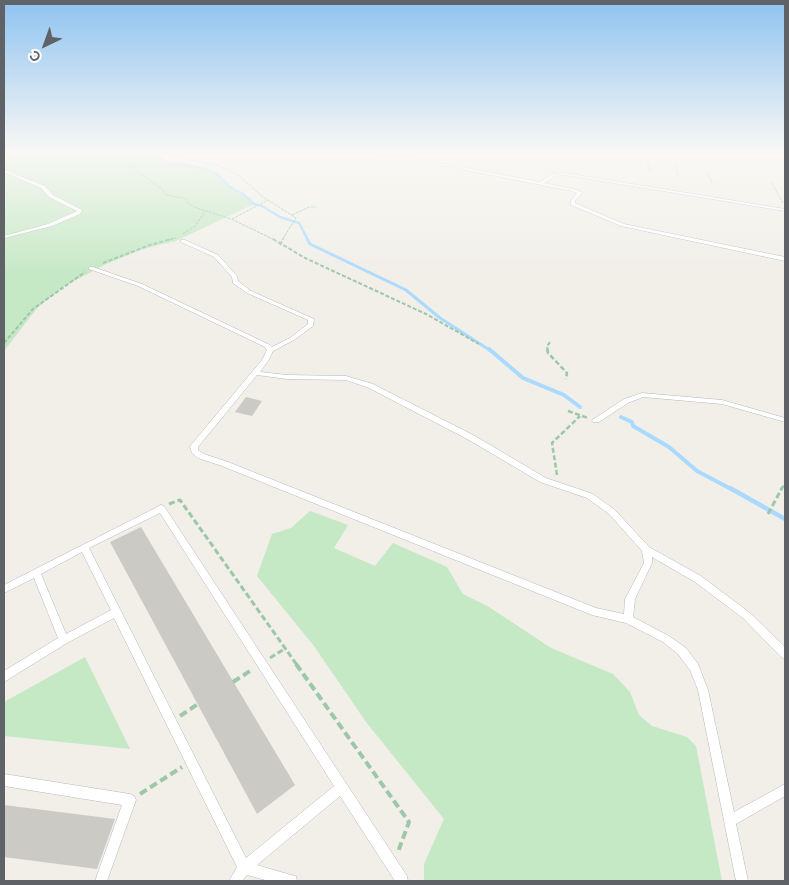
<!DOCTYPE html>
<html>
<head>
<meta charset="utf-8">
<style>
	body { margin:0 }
	#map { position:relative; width:789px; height:885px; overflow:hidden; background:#f1efe8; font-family:Raleway,sans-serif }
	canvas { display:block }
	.frame { position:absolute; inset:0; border:5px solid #5f6368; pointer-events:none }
	.north { position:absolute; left:20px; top:20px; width:50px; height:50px; -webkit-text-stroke:4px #fff; paint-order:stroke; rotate:222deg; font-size:14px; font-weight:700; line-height:20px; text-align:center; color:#5f6368 }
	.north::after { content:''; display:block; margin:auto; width:18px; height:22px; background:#5f6368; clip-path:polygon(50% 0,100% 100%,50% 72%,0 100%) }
</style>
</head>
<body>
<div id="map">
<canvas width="789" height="885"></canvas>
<div class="frame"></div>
<div class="north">С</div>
</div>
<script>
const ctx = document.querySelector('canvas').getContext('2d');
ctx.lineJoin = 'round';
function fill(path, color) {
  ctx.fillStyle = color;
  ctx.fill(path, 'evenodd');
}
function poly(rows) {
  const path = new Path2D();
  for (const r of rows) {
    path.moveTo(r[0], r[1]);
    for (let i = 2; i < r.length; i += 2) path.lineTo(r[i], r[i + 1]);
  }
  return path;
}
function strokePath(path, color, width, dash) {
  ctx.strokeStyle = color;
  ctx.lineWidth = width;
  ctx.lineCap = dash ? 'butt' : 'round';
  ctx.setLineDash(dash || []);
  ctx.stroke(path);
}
fill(poly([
	[4,152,148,152,169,163,199,167,216,173,230,187,243,194,254,204,176,241,143,249,106,264,63,287,37,308,4,351],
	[310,511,348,525,334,548,375,566,393,543,447,567,463,594,489,607,551,648,613,674,630,692,639,715,652,726,687,737,696,746,722,881,424,881,424,864,444,819,366,722,314,646,257,576,272,534,291,528],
	[85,657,130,749,4,736,4,702]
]), '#c5e8c5');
strokePath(poly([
	[148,152,169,163,199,167,216,173,230,187,243,194,254,204,262,206,280,217,299,223,308,240]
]), '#aadaff', 2.5);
strokePath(poly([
	[307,239,310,244,406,290,440,318,491,351]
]), '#aadaff', 3);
strokePath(poly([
	[489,349,523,378,564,395,580,407],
	[621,417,632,422,633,426,669,447,697,471,733,490]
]), '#aadaff', 4);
strokePath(poly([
	[730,488,785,519]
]), '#aadaff', 4.5);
fill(poly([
	[246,397,262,401,252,416,235,412],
	[141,527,295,785,257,814,110,542],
	[4,805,115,819,97,869,4,857]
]), '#cccac5');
const service = poly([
	[374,152,383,152,540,182,552,174,565,173,785,209,785,211,565,175,555,176,544,183,573,189,582,192,582,193,575,201,575,203,624,224,785,257,785,261,621,226,571,205,571,201,577,193,572,191,374,152],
	[4,170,45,186,53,195,82,210,80,214,52,226,4,238,4,236,48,224,77,211,49,197,41,188,4,172,4,170],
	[181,240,185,240,218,255,237,276,238,281,251,291,314,319,313,326,294,340,273,351,268,361,260,372,287,375,346,376,373,384,475,436,546,478,593,494,615,510,649,547,701,576,750,613,785,647,785,659,781,657,744,619,695,582,652,557,652,563,635,599,633,617,669,636,686,648,698,664,708,690,734,812,785,784,785,796,736,824,748,881,736,881,698,690,690,670,678,654,663,642,626,623,592,615,222,466,198,458,192,453,190,447,191,445,262,360,267,350,265,347,138,286,89,269,89,267,93,267,142,284,270,345,272,347,290,338,308,324,308,320,247,293,233,283,232,277,214,257,181,242,181,240],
	[257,375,287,379,346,380,369,388,469,440,540,482,587,498,609,514,642,551,644,563,625,599,624,614,596,608,228,462,204,454,198,450,198,447,257,375],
	[642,393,722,400,785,418,785,422,722,404,643,397,628,403,599,422,593,422,592,420,624,399,642,393],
	[161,505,164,506,407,876,408,881,395,881,340,796,257,865,291,875,296,876,297,881,269,881,247,875,242,881,229,881,237,867,114,618,67,643,4,682,4,671,58,638,34,578,4,593,4,585,161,505],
	[160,513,334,786,246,858,89,548,160,513],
	[82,552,111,610,66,634,41,574,82,552],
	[4,774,130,794,134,796,136,800,107,881,95,881,122,805,4,786,4,774]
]);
strokePath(service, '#b5b8bc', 1);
strokePath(poly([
	[101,152,122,161,162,189,166,195,188,199,188,203,194,207,231,219,275,240],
	[169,152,184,159,217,165,238,175,263,197,296,218,282,240],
	[647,160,650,172],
	[676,165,678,177],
	[707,171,712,183],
	[772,183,783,203],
	[292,215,309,207,316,207],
	[232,219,268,200],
	[183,234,195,226,206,210],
	[167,240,176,238]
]), '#9cc7a9', 1, [3, 1]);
strokePath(poly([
	[273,239,305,258,426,314,479,344],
	[280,245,283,239],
	[103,263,150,245,172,239],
	[4,343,33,309,85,272],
	[548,351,547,346,550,342]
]), '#9cc7a9', 2, [4, 2]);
strokePath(poly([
	[547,349,548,353,567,373,566,379],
	[568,411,588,418],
	[557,475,552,443,580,416],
	[781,490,785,483]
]), '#9cc7a9', 2.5, [5, 2.5]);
strokePath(poly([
	[169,504,180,500,297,665],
	[768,514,782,488],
	[270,658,286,648]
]), '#9cc7a9', 3, [6, 3]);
strokePath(poly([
	[296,664,409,822,398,852],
	[233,682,253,669],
	[180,716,198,704],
	[140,794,182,767]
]), '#9cc7a9', 4, [8, 4]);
fill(service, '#fff');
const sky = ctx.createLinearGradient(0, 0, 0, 276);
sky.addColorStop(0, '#8fc3f1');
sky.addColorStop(0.55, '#f9f8f5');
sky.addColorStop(1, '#f9f8f500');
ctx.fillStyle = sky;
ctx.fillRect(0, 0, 789, 276);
</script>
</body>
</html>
